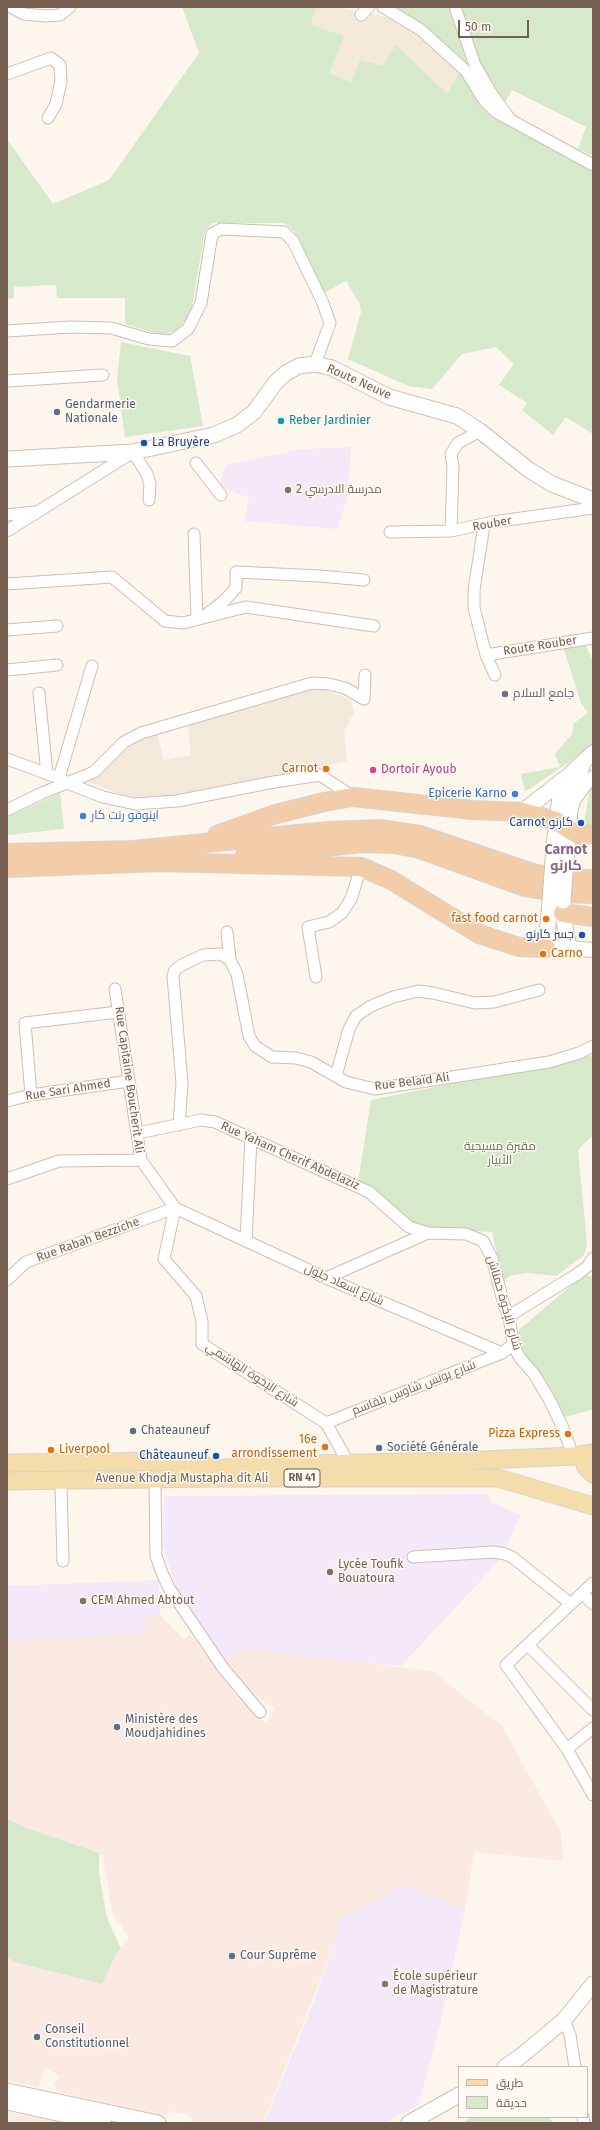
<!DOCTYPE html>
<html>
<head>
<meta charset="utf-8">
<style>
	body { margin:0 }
	#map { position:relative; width:600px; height:2130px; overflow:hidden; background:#fcf6ed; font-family:"Fira Sans",Cairo,sans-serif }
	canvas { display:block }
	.frame { position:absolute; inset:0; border:8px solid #765f50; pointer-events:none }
	.legend { position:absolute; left:458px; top:2066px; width:130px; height:52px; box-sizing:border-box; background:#fefaf3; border:1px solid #c8bcb2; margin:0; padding:5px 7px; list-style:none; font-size:12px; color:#765f50 }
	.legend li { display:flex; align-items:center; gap:8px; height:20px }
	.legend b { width:20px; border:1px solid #c8bcb2 }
	.scale { position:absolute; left:458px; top:20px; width:71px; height:18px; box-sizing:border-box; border:2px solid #765f50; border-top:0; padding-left:5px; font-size:12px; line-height:14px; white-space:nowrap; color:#765f50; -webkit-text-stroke:3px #fefaf3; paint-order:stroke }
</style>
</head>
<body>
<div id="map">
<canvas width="600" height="2130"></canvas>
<div class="frame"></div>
<ul class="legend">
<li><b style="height:5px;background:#f5dcab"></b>طريق</li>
<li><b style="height:11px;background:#d6e9cb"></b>حديقة</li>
</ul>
<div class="scale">50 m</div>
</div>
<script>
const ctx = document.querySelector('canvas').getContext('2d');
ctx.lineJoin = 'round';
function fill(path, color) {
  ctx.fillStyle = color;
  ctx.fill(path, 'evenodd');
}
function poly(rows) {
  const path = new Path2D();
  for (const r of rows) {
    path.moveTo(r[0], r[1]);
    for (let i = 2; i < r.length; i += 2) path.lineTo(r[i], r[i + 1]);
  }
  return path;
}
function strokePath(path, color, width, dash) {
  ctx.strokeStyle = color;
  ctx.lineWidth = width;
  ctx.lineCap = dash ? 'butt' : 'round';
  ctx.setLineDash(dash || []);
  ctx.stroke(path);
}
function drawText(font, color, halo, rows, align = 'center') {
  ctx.font = font + ' "Fira Sans",Cairo,sans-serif';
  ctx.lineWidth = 3;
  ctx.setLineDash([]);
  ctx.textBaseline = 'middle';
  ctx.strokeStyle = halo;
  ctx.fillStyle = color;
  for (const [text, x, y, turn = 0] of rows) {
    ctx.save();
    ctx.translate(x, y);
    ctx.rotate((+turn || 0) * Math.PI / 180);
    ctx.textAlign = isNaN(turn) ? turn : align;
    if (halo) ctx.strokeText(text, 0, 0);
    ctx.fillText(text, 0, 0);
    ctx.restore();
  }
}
fill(poly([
	[316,7,334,7,397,19,426,38,459,73,447,94,383,66,351,82,329,73,311,25],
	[318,687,351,700,354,713,344,731,347,761,320,767,321,770,171,799,130,798,88,782,138,739,158,734,163,760,191,755,188,722]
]), '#f3e9db');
fill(poly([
	[160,1615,184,1639,190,1634,241,1701,266,1723,275,1708,251,1696,221,1658,252,1649,432,1671,502,1726,561,1833,563,1861,474,1852,465,1909,403,1885,382,1898,339,1918,336,1940,263,2123,198,2123,193,2122,189,2115,171,2111,166,2115,160,2115,59,2092,54,2084,60,2076,46,2068,38,2087,7,2080,7,1958,18,1963,102,1984,115,1956,129,1938,112,1912,103,1855,24,1827,7,1818,7,1640,145,1633,145,1618],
	[7,2112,63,2123,7,2123]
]), '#fbeae2');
fill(poly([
	[351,447,348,493,338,529,244,521,249,498,219,486,226,465,302,449],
	[489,1494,490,1502,521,1515,499,1561,401,1666,316,1658,252,1649,221,1658,174,1583,163,1544,164,1496],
	[159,1580,160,1615,145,1618,145,1633,7,1640,7,1586],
	[403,1885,465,1909,440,2025,418,2106,384,2123,264,2123,309,2014,336,1940,339,1918,382,1898]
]), '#f3e9f9');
fill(poly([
	[182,7,316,7,311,25,344,36,329,73,351,82,360,60,383,66,396,45,447,94,459,73,512,125,593,171,593,434,566,417,553,435,522,410,527,403,499,385,514,364,496,347,462,354,432,389,408,386,348,359,361,312,360,304,346,281,324,293,294,231,284,223,213,223,205,231,191,312,178,330,162,335,125,324,125,298,57,298,56,285,14,287,14,298,7,299,7,139,53,204,109,180,199,53],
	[393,7,449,7,486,92],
	[458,7,593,7,593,156,578,149,586,127,512,90,504,104,479,65],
	[121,342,190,356,203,426,125,437,117,379],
	[582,639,593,661,593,746,525,792,521,774,560,767,555,754,572,734,574,723,588,713,581,703,562,643],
	[593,771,593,827,583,828],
	[60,793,64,829,7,835,7,817],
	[593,1055,593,1135,578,1150,587,1244,584,1255,556,1276,528,1273,512,1275,503,1281,492,1232,431,1229,410,1221,384,1197,358,1182,371,1100],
	[585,1274,593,1278,593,1409,563,1418,551,1389,539,1371,522,1353,515,1333],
	[7,1818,24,1827,99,1853,99,1873,107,1918,121,1949,115,1956,102,1984,18,1963,7,1958],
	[471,2117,549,2117,554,2123,462,2123]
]), '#d6e9cb');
const minor = poly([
	[11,7,24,14,46,16,60,15,70,7],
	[383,7,421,30,466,71,484,100,496,112,593,165],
	[455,7,475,65,491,93,510,119],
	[361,15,369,7],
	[7,74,51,58,60,65,61,81,56,104,48,118],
	[7,331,71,327,111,328,149,339,172,341,188,329,201,303,212,234,221,229,284,232,293,241,323,303,330,323,315,364],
	[7,381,103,375],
	[196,463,221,495],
	[7,515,34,512],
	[484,525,474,590,474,608,486,655,495,675],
	[7,531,133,452,147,474,150,484,149,500],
	[451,531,453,467,451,454,458,443,480,431],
	[390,532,451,531,493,522,593,508],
	[194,534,197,619],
	[7,584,112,577,165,621,183,623,246,607,374,626],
	[207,614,224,601,236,588,236,572,320,576,364,580],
	[7,630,57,626],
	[486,655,593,638],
	[7,670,57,665],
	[39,693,47,774],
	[7,759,59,778,67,783,103,797,135,804,177,801,274,782,320,775,353,797],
	[59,778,92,666],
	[575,800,593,776],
	[7,810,42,793,94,772,124,742,141,733,312,683,329,684,345,688,364,699,365,675],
	[227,932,230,960],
	[316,977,308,927,329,922,342,913,351,899,361,867],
	[115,989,141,1160,175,1208,326,1278,502,1353,513,1345],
	[336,1076,349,1029,356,1016,371,1006,393,997,418,991,433,993,475,1003,494,1002,539,990],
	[31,1095,25,1023,118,1012],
	[7,1101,31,1095,129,1081],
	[179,1125,182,1083,173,976,175,970,182,965,203,955,221,954,230,960,237,974,249,1036,255,1046,272,1057,296,1058,311,1062,346,1082,375,1089,549,1062,579,1053,593,1046],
	[138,1133,201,1120,215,1122,369,1192,409,1227,428,1233,466,1234,483,1241,492,1258,504,1305,509,1316,513,1345,520,1358,534,1374,549,1399,563,1428,573,1456],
	[7,1179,59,1161,141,1160],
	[175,1208,164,1259,196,1296,202,1322,202,1344,326,1423,349,1464],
	[246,1241,251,1138],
	[326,1278,428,1233],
	[7,1280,26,1262,175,1208],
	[509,1316,579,1273,588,1266,593,1258],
	[326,1423,502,1353],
	[155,1485,156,1556,162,1573,169,1588,223,1668,260,1712],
	[61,1486,63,1561],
	[413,1557,494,1552,505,1554,512,1557,571,1604],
	[593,1583,506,1665,567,1749,593,1795],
	[583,1594,593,1604],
	[528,1645,593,1710],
	[567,1749,593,1728],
	[564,2020,570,2035,575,2067],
	[583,2117,584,2123]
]);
const tertiary = poly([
	[569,948,593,950]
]);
const secondary = poly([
	[7,459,133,452,214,435,237,425,254,412,276,382,286,373,299,366,315,364,332,368,389,397,457,416,480,431,529,470,552,484,593,500],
	[522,812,567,777],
	[554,846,560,797,563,786,568,776,593,753],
	[567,847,570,810,583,762],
	[546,948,569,948,564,921,563,902],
	[546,948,550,901],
	[505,2067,521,2056,564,2020,593,1984],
	[7,2091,158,2123],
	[7,2102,103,2123],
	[409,2123,459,2095]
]);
const primary = poly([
	[586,1454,585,1466,593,1474],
	[7,1463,170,1461,202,1464,214,1469],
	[224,1468,311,1464,461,1461,573,1456,593,1453],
	[7,1481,216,1478,498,1478,593,1506]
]);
const trunk = poly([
	[217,835,276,814,324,802,353,797,473,810,522,812,556,821,578,835,593,834],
	[7,853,133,850,330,831,379,829,420,835,533,873,566,879,593,879],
	[245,855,363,843,394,844,420,849,525,887,563,893,593,894],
	[7,868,159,862,361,867,391,880,479,934,519,947,546,948],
	[563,913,593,917]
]);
strokePath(minor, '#cebfb2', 13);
strokePath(tertiary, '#cebfb2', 16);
strokePath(secondary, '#d0c0b0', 17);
strokePath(primary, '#d9d2ce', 19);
strokePath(trunk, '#d9d2ce', 20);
strokePath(minor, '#fff', 11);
strokePath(tertiary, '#fff', 14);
strokePath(secondary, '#fff', 15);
strokePath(primary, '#f5dcab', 17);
strokePath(trunk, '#f3cdaa', 18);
const secondaryBridge = poly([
	[550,901,554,846],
	[563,901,567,847]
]);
strokePath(secondaryBridge, '#d0c0b0', 17, []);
strokePath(secondaryBridge, '#fff', 15);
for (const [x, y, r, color] of [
	[57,412,4,"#5c6f8a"],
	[281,421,4,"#0f9aa8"],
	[144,443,4,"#1a4fb4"],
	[288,490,4,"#8d6e63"],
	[505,694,4,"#6b7280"],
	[326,769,4,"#e8710a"],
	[373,770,4,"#d1479c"],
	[515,794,4,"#3f7fe0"],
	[83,816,4,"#3f7fe0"],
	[581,823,4,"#1a4fb4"],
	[546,919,4,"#e8710a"],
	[582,935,4,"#1a4fb4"],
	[543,954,4,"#e8710a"],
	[133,1431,4,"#5c6f8a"],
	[568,1434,4,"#e8710a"],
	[325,1447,4,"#e8710a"],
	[379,1448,4,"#5c6f8a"],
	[51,1450,4,"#e8710a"],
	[216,1456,4,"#1a4fb4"],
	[330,1572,4,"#8d6e63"],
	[83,1601,4,"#8d6e63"],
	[117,1727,4,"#5c6f8a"],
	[232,1956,4,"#5c6f8a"],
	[385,1984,4,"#8d6e63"],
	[37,2037,4,"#5c6f8a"]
]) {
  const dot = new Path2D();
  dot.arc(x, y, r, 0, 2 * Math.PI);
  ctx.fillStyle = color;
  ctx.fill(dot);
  strokePath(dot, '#fefaf3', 1.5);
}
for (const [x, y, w] of [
	[302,1478,36]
]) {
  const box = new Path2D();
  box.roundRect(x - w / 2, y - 9, w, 18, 3);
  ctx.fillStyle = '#fefaf3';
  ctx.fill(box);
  strokePath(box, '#765f50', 1);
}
drawText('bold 11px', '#765f50', null, [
	["RN 41",302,1478]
]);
drawText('12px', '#765f50', '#fefaf3', [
	["Route Neuve",359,382,24],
	["Rouber",492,524,-10],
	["Route Rouber",540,646,-9],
	["Rue Capitaine Boucherit Ali",129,1080,82],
	["Rue Belaïd Ali",412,1082,-7],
	["Rue Sari Ahmed",68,1090,-9],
	["Rue Yaham Cherif Abdelaziz",290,1156,24],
	["Rue Rabah Bezziche",88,1240,-20],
	["شارع إسعاد جلول",344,1285,24],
	["شارع الإخوة حمناش",504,1303,74],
	["شارع الإخوة الهاشمي",252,1375,33],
	["شارع يونس شاوس بلقاسم",414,1388,-21],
	["Avenue Khodja Mustapha dit Ali",182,1479]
]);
drawText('12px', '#4e5e75', '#fefaf3', [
	["Gendarmerie",65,405],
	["Nationale",65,419],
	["Chateauneuf",141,1431],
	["Société Générale",387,1448],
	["Ministère des",125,1720],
	["Moudjahidines",125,1734],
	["Cour Suprême",240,1956],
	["Conseil",45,2030],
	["Constitutionnel",45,2044]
], 'left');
drawText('12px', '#0d838f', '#fefaf3', [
	["Reber Jardinier",289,421]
], 'left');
drawText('12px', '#164399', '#fefaf3', [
	["La Bruyère",152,443,"left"],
	["Carnot كارنو",573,823],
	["جسر كارنو",574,935],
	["Châteauneuf",208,1456]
], 'right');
drawText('12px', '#785e54', '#fefaf3', [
	["مدرسة الادرسي 2",296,490],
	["Lycée Toufik",338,1565],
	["Bouatoura",338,1579],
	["CEM Ahmed Abtout",91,1601],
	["École supérieur",393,1977],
	["de Magistrature",393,1991]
], 'left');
drawText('12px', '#5b616d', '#fefaf3', [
	["جامع السلام",513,694]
], 'left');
drawText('12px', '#c56008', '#fefaf3', [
	["Carnot",318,769],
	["fast food carnot",538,919],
	["Carno",551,954,"left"],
	["Pizza Express",560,1434],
	["16e",317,1440],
	["arrondissement",317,1454],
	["Liverpool",59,1450,"left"]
], 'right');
drawText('12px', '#b23c85', '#fefaf3', [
	["Dortoir Ayoub",381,770]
], 'left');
drawText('12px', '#366cbe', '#fefaf3', [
	["Epicerie Karno",507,794],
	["اينوفو رنت كار",91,816,"left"]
], 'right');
drawText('12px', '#557b49', '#fefaf3', [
	["مقبرة مسيحية",500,1147],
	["الأبيار",500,1161]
]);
drawText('bold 14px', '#856891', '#fefaf3', [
	["Carnot",566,850],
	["كارنو",566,866]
]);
</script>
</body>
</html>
